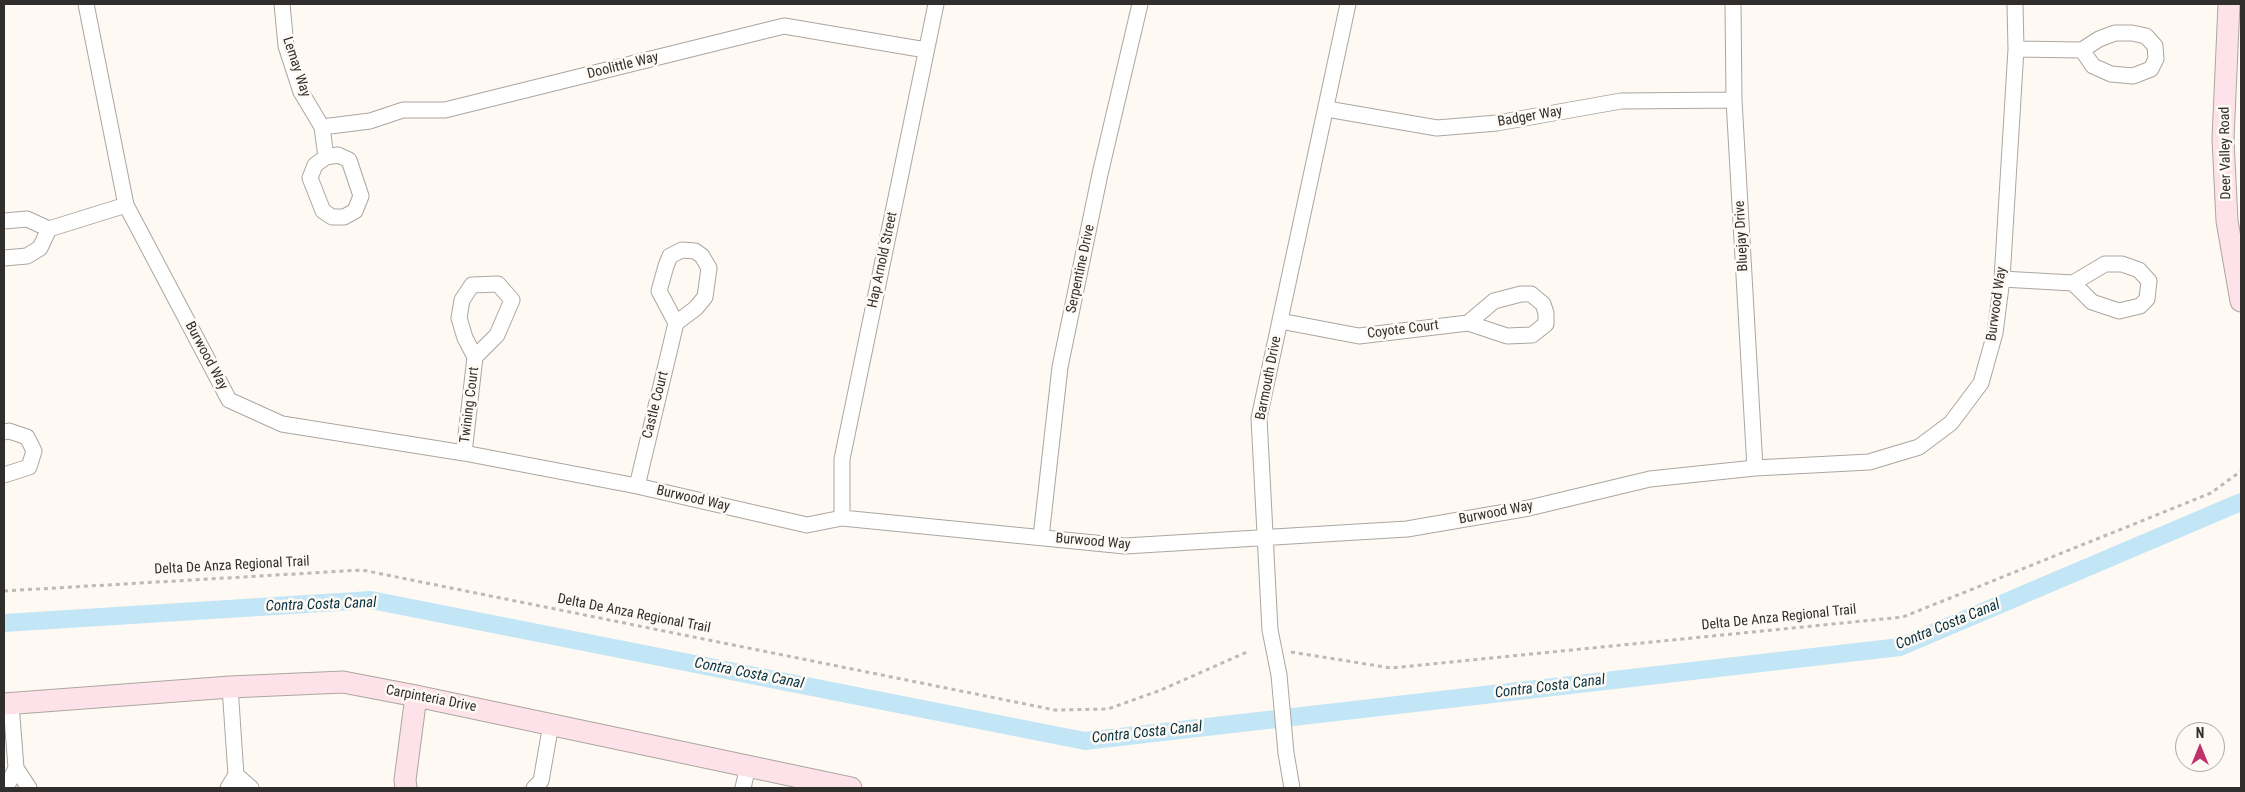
<!DOCTYPE html>
<html>
<head>
<meta charset="utf-8">
<style>
	body { margin:0 }
	#map { position:relative; width:2245px; height:792px; overflow:hidden; background:#fef9f3; font-family:"Roboto Condensed",sans-serif }
	canvas { display:block }
	.frame { position:absolute; inset:0; border:5px solid #312f2d; pointer-events:none }
	.north { position:absolute; left:2175px; top:722px; width:50px; height:50px; box-sizing:border-box; background:#fef9f3; border:1px solid #aca8a4; border-radius:50%; rotate:0deg; font-size:14px; font-weight:700; line-height:20px; text-align:center; color:#312f2d }
	.north::after { content:''; display:block; margin:auto; width:18px; height:22px; background:#be336b; clip-path:polygon(50% 0,100% 100%,50% 72%,0 100%) }
</style>
</head>
<body>
<div id="map">
<canvas width="2245" height="792"></canvas>
<div class="frame"></div>
<div class="north">N</div>
</div>
<script>
const ctx = document.querySelector('canvas').getContext('2d');
ctx.lineJoin = 'round';
function poly(rows) {
  const path = new Path2D();
  for (const r of rows) {
    path.moveTo(r[0], r[1]);
    for (let i = 2; i < r.length; i += 2) path.lineTo(r[i], r[i + 1]);
  }
  return path;
}
function strokePath(path, color, width, dash) {
  ctx.strokeStyle = color;
  ctx.lineWidth = width;
  ctx.lineCap = dash ? 'butt' : 'round';
  ctx.setLineDash(dash || []);
  ctx.stroke(path);
}
function drawText(font, color, halo, rows, align = 'center') {
  ctx.font = font + ' "Roboto Condensed",sans-serif';
  ctx.lineWidth = 5;
  ctx.setLineDash([]);
  ctx.textBaseline = 'middle';
  ctx.strokeStyle = halo;
  ctx.fillStyle = color;
  for (const [text, x, y, turn = 0] of rows) {
    ctx.save();
    ctx.translate(x, y);
    ctx.rotate((+turn || 0) * Math.PI / 180);
    ctx.textAlign = isNaN(turn) ? turn : align;
    if (halo) ctx.strokeText(text, 0, 0);
    ctx.fillText(text, 0, 0);
    ctx.restore();
  }
}
strokePath(poly([
	[4,623,371,600,1085,741,1900,647,2241,502]
]), '#c3e6f7', 18);
const street = poly([
	[86,4,126,205,229,400,282,424,464,453,637,486,807,525,842,518,1125,546,1407,529,1529,508,1650,479,1755,468,1869,462,1919,447,1951,423,1981,383,1995,333,2002,279,2016,49,2015,4],
	[282,4,286,46,301,92,322,127,326,157],
	[1733,4,1734,100,1755,468],
	[2016,49,2082,50,2099,39,2115,33,2132,33,2146,36,2155,46,2156,59,2151,69,2133,76,2111,74,2093,66,2082,50],
	[1327,109,1437,128,1497,123,1621,101,1734,100],
	[322,127,370,121,403,110,445,110,784,26,926,50],
	[338,155,349,160,361,196,355,211,344,217,332,217,323,211,310,178,315,165,326,157,338,155],
	[4,221,27,219,49,229,126,205],
	[4,258,27,256,40,248,49,229],
	[2002,279,2073,283,2105,264,2122,264,2139,270,2149,281,2147,299,2140,306,2119,311,2092,302,2073,283],
	[1280,321,1359,336,1468,323,1507,336,1532,335,1546,324,1546,313,1543,304,1531,294,1521,294,1494,301,1468,323],
	[4,432,9,431,27,437,34,451,29,467,4,475],
	[464,453,475,357,465,338,459,318,462,300,472,285,498,284,512,300,497,335,475,357],
	[637,486,676,323,696,308,705,297,709,268,702,256,695,251,682,250,670,256,666,266,659,291,676,323],
	[842,518,842,459,936,4],
	[1041,537,1060,367,1100,174,1140,4],
	[11,704,16,768,29,788],
	[236,775,251,788],
	[6,788,16,768],
	[228,788,236,775,230,687],
	[534,788,541,781,551,724],
	[743,788,748,766],
	[1292,788,1286,753,1279,675,1270,630,1259,418,1348,4]
]);
const secondary = poly([
	[2229,4,2223,139,2227,221,2241,301],
	[4,704,230,687,343,682,416,696,851,788],
	[406,788,405,780,416,696]
]);
strokePath(street, '#aca6a1', 17);
strokePath(secondary, '#aca6a1', 23);
strokePath(poly([
	[4,591,362,570,1055,710,1108,709,1161,690,1247,652],
	[1291,652,1391,668,1903,617,2211,493,2241,471]
]), '#bdb9b4', 3, [4, 4]);
strokePath(street, '#fff', 15);
strokePath(secondary, '#fde3e9', 21);
drawText('14px', '#312f2d', '#fef9f3', [
	["Doolittle Way",623,66,-14],
	["Lemay Way",296,67,72],
	["Badger Way",1530,117,-10],
	["Deer Valley Road",2226,153,-91],
	["Bluejay Drive",1742,236,-93],
	["Hap Arnold Street",883,260,-78],
	["Serpentine Drive",1081,269,-78],
	["Burwood Way",1997,304,-82],
	["Coyote Court",1403,330,-7],
	["Burwood Way",206,356,62],
	["Barmouth Drive",1269,378,-79],
	["Twining Court",470,405,-83],
	["Castle Court",656,405,-76],
	["Burwood Way",693,499,13],
	["Burwood Way",1496,513,-11],
	["Burwood Way",1093,542,5],
	["Delta De Anza Regional Trail",232,566,-3],
	["Delta De Anza Regional Trail",634,614,11],
	["Delta De Anza Regional Trail",1779,618,-6],
	["Carpinteria Drive",431,699,11]
]);
drawText('italic 15px', '#063344', '#fef9f3', [
	["Contra Costa Canal",321,605,-2],
	["Contra Costa Canal",1948,625,-22],
	["Contra Costa Canal",749,674,11],
	["Contra Costa Canal",1550,687,-7],
	["Contra Costa Canal",1147,733,-6]
]);
</script>
</body>
</html>
